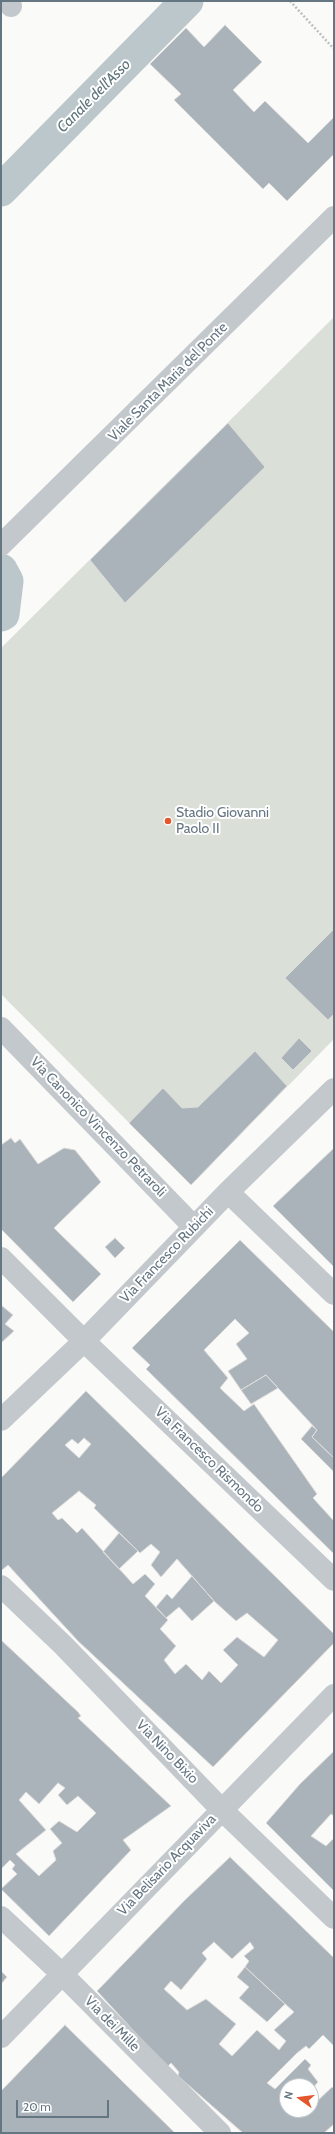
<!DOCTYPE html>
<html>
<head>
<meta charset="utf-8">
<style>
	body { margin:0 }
	#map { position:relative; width:335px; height:2134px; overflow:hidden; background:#fafaf8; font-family:Cabin,sans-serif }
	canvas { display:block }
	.frame { position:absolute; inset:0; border:2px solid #657683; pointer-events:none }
	.north { position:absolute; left:279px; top:2078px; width:40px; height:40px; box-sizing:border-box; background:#fff; border:1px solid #c1c8cd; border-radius:50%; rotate:284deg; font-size:11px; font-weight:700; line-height:16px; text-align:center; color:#657683 }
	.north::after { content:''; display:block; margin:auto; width:14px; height:18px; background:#e4572e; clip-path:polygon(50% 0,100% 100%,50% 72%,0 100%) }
	.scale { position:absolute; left:16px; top:2100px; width:93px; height:18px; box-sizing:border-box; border:2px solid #657683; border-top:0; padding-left:5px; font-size:12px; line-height:14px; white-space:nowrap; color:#657683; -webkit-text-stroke:3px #fff; paint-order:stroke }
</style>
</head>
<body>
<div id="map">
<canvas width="335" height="2134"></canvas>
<div class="frame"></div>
<div class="north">N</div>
<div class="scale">20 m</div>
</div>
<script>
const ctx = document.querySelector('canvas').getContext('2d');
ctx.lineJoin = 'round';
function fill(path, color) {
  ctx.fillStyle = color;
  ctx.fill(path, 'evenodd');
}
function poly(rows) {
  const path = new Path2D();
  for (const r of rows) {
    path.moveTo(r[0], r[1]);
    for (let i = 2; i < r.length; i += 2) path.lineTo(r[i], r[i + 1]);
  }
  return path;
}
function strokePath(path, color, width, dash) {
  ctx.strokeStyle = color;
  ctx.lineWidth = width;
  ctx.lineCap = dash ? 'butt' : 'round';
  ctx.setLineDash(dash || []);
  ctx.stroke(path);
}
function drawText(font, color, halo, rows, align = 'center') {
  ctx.font = font + ' Cabin,sans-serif';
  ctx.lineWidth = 4;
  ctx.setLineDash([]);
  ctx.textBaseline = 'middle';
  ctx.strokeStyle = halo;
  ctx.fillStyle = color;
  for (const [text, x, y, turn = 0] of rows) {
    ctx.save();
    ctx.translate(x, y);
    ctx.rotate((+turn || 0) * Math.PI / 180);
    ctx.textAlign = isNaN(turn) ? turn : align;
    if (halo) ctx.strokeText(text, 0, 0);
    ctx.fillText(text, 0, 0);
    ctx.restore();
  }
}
fill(poly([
	[334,317,334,1039,191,1185,1,994,1,648]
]), '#dadfd7');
strokePath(poly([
	[1,190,187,1],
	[1,570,7,581,3,614,1,615]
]), '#bbc7cb', 33);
const building = poly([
	[225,25,262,62,233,90,254,112,265,101,308,143,334,117,334,154,287,201,269,183,263,189,174,100,181,94,150,64,186,28,204,47,225,25],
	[228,423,265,467,125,603,90,560,228,423],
	[334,929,334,1014,328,1020,285,978,334,929],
	[299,1038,312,1051,293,1070,281,1058,299,1038],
	[255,1051,287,1086,191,1185,129,1123,163,1088,182,1108,198,1107,255,1051],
	[11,1138,15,1143,20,1139,38,1164,64,1148,75,1150,101,1182,54,1228,101,1274,73,1302,1,1229,1,1145,11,1138],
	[334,1148,334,1267,273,1206,334,1148],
	[115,1238,125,1248,115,1258,105,1247,115,1238],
	[240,1240,334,1332,334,1458,312,1437,317,1430,266,1375,241,1390,228,1371,247,1359,236,1344,249,1333,235,1319,204,1350,228,1378,220,1388,244,1411,254,1404,317,1494,313,1498,333,1520,334,1519,334,1554,146,1369,150,1365,132,1348,240,1240],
	[1,1305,13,1315,5,1324,14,1331,1,1343,1,1305],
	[266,1375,278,1388,251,1404,241,1390,266,1375],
	[86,1391,334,1634,334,1643,213,1767,78,1641,8,1565,2,1570,1,1569,1,1478,86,1391],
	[84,1438,91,1444,79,1458,65,1445,72,1439,78,1444,84,1438],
	[79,1491,96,1505,94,1508,140,1553,151,1544,160,1552,151,1565,161,1577,177,1559,214,1601,236,1621,247,1613,278,1640,264,1657,237,1637,223,1650,238,1665,221,1683,209,1671,202,1680,186,1664,175,1674,164,1660,176,1646,160,1629,168,1620,145,1596,155,1584,145,1574,133,1584,82,1528,77,1533,62,1518,58,1520,52,1513,79,1491],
	[312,1426,317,1430,312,1437,334,1458,334,1472,301,1439,312,1426],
	[119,1533,138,1551,119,1569,103,1552,119,1533],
	[192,1576,214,1601,192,1621,179,1607,166,1618,156,1607,167,1594,172,1599,192,1576],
	[1,1640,78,1712,81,1716,78,1718,171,1806,123,1840,131,1850,49,1936,1,1889,17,1874,12,1869,15,1865,10,1860,1,1869,1,1640],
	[58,1783,65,1788,58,1795,67,1805,78,1796,96,1813,77,1832,59,1821,50,1829,62,1843,53,1851,56,1860,39,1876,16,1854,46,1830,19,1800,26,1792,39,1804,58,1783],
	[334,1751,334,1816,331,1814,311,1836,326,1846,334,1838,334,1891,266,1823,300,1784,334,1751],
	[230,1857,334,1958,334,2046,323,2035,309,2049,306,2046,297,2053,267,2083,275,2089,305,2059,311,2065,308,2069,318,2082,311,2090,311,2086,287,2086,287,2110,291,2110,299,2118,308,2110,311,2110,311,2107,332,2087,334,2089,334,2124,324,2133,243,2133,178,2076,179,2072,171,2063,167,2067,97,1991,185,1900,230,1857],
	[214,1942,232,1959,250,1942,254,1948,244,1956,249,1961,245,1967,294,2012,274,2030,286,2041,279,2050,257,2030,232,2056,219,2044,236,2024,206,1999,187,2010,164,1989,171,1981,181,1990,207,1959,202,1953,214,1942],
	[245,1967,285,2004,267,2022,239,1998,249,1987,237,1977,245,1967],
	[1,1971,7,1977,1,1984,1,1971],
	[65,2025,175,2133,1,2133,1,2091,65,2025]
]);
fill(building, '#aab3b9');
strokePath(building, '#dcdcda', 1);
strokePath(poly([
	[290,1,334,49]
]), '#bbbfc2', 2.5, [2, 2]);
strokePath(poly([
	[6,1,11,6],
	[1,545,334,217],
	[1,1028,194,1227],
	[228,1192,334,1294],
	[1,1258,84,1341,334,1580],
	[1,1420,84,1341,228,1192,334,1089],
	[1,1586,63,1645,221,1809,334,1918],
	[1,1917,62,1974,220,2133],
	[1,2037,334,1695]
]), '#c3c8cc', 22);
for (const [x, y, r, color] of [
	[168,821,4,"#e4572e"]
]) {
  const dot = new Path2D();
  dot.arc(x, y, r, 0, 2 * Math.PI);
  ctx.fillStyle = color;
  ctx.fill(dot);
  strokePath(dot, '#fff', 1.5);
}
drawText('14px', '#657683', '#fff', [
	["Viale Santa Maria del Ponte",168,382,-45],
	["Via Canonico Vincenzo Petraroli",98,1127,46],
	["Via Francesco Rubichi",167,1255,-46],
	["Via Francesco Rismondo",209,1460,44],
	["Via Nino Bixio",167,1752,46],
	["Via Belisario Acquaviva",167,1865,-46],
	["Via dei Mille",112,2024,45]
]);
drawText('14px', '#657683', '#fff', [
	["Stadio Giovanni",176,813],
	["Paolo II",176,829]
], 'left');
drawText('italic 15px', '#60757c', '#fff', [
	["Canale dell'Asso",94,96,-45]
]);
</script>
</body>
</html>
